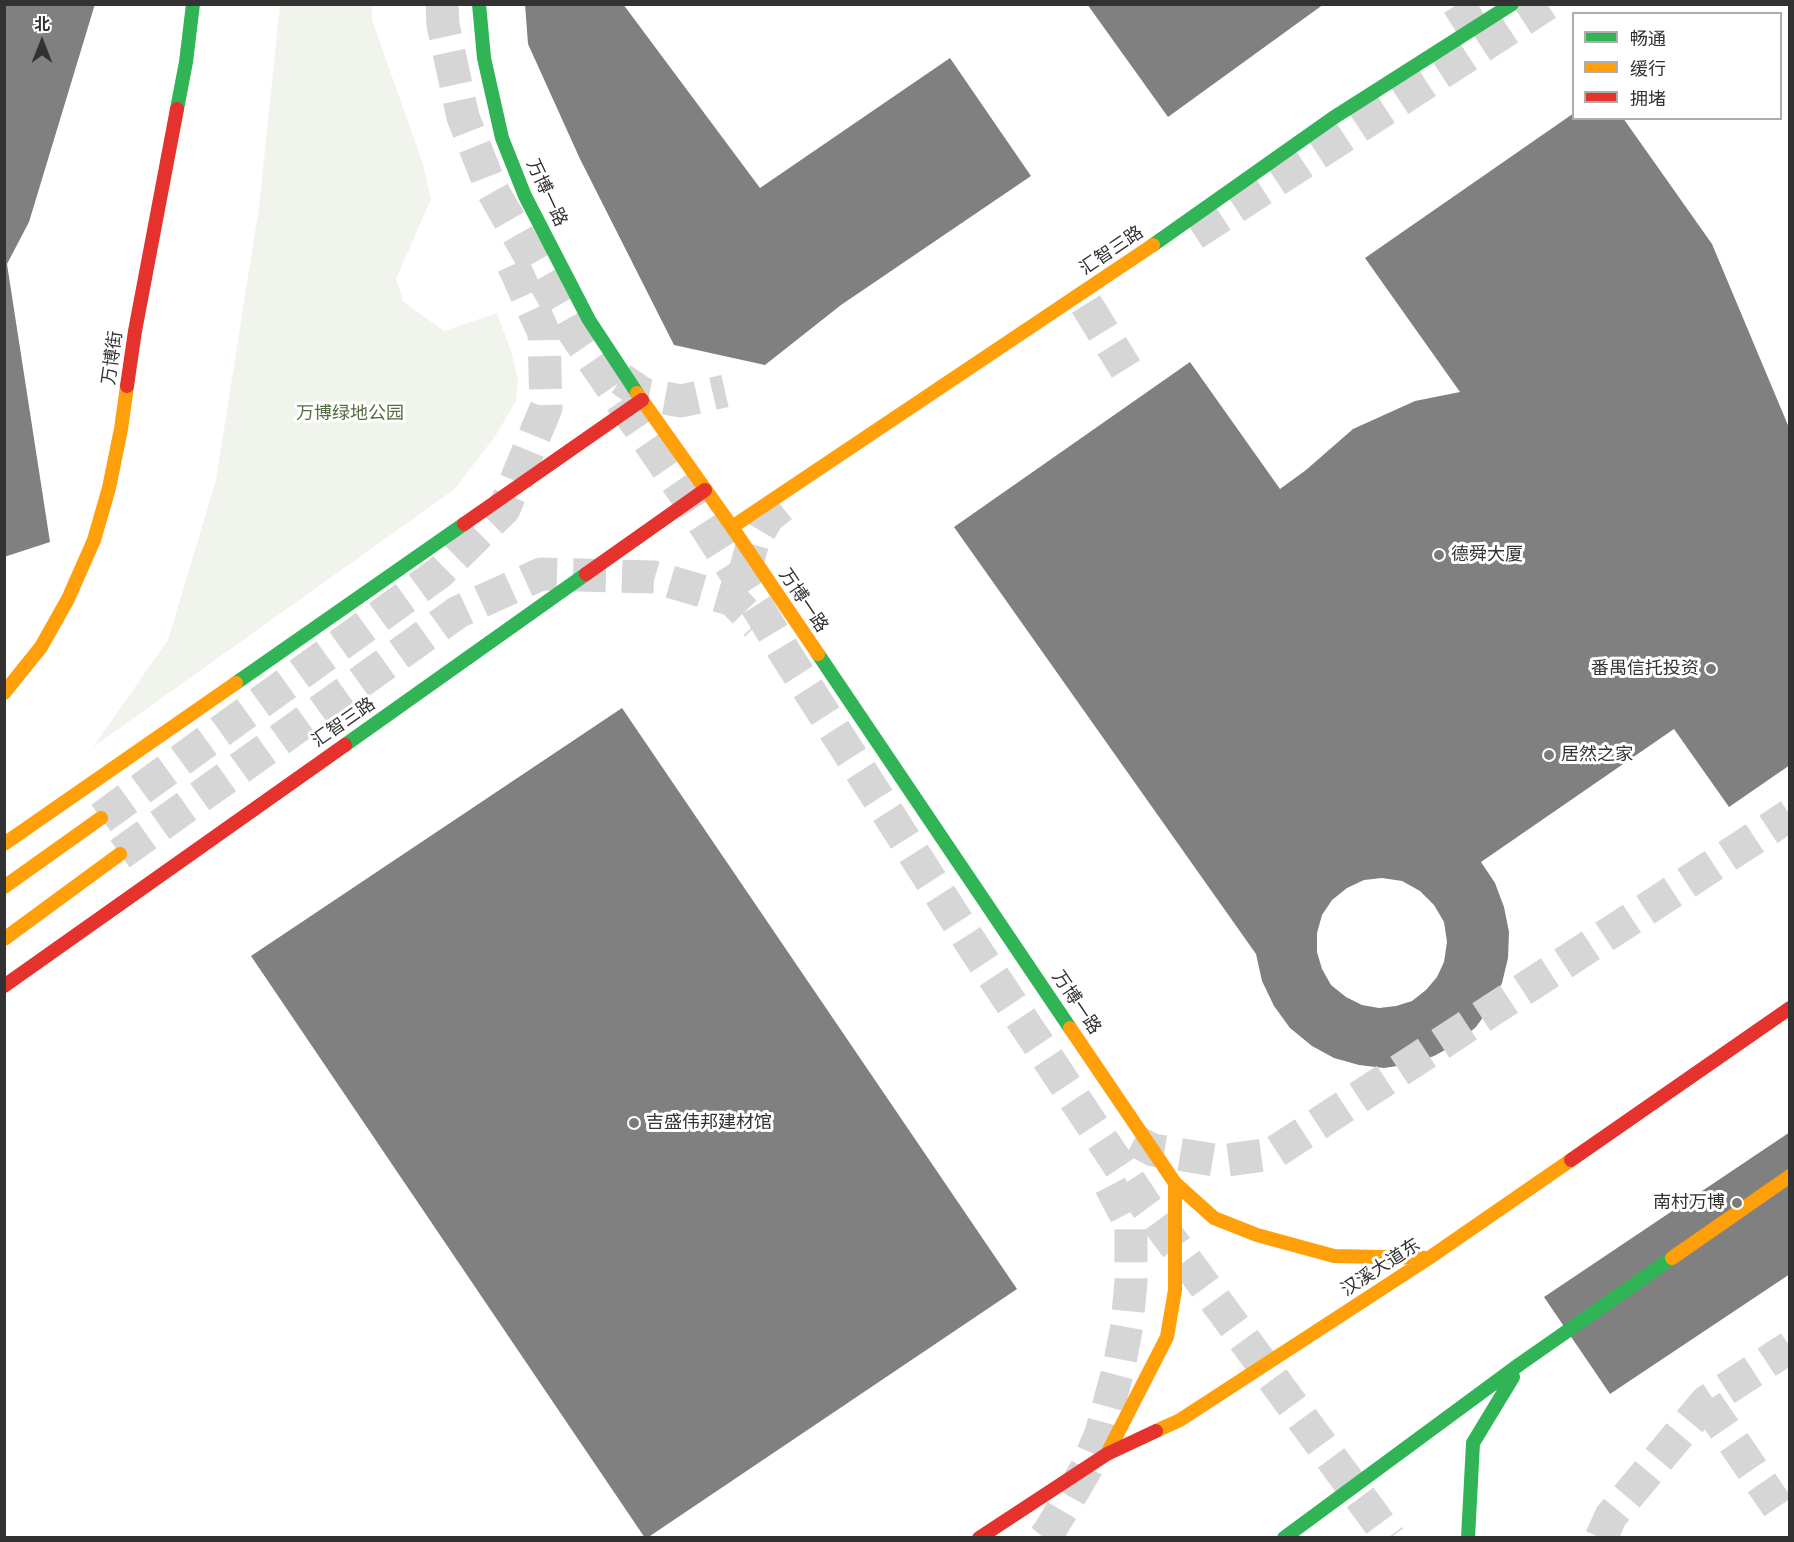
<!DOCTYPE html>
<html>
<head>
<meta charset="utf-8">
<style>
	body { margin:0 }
	#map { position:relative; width:1794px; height:1542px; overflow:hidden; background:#fff; font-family:"Archivo Narrow","Noto Sans SC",sans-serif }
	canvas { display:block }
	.frame { position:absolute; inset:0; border:6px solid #323232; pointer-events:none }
	.legend { position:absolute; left:1572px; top:12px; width:210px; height:108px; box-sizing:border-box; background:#fff; border:2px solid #adadad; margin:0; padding:8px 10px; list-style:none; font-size:18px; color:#323232 }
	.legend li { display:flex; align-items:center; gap:12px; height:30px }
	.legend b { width:30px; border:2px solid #adadad }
	.north { position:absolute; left:12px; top:12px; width:60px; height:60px; -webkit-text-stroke:4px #fff; paint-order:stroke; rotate:0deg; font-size:16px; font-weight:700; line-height:24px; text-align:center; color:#323232 }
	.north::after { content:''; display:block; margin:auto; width:21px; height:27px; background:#323232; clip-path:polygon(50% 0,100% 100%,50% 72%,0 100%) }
</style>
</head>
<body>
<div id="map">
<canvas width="1794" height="1542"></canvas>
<div class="frame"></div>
<ul class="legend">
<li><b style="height:8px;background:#30b455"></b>畅通</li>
<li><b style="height:8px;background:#ff9f0a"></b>缓行</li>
<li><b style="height:8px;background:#e5322d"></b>拥堵</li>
</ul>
<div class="north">北</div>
</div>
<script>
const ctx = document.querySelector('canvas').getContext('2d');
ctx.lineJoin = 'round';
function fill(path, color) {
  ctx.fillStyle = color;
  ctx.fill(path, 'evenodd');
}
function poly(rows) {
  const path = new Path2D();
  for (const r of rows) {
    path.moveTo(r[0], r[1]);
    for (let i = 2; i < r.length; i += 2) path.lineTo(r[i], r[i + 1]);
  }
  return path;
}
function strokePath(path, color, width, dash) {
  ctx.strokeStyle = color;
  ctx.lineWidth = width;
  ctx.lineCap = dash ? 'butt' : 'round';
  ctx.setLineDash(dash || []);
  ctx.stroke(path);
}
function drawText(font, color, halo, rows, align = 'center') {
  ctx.font = font + ' "Archivo Narrow","Noto Sans SC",sans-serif';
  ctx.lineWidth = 6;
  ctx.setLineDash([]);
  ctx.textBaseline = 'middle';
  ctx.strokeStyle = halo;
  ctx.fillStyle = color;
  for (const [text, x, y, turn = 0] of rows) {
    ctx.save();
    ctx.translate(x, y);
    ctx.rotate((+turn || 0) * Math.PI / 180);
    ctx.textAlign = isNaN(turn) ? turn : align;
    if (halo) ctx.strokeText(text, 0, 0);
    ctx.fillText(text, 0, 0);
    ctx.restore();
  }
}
fill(poly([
	[280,5,372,5,372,20,423,164,431,199,396,279,403,301,444,331,497,313,511,351,518,379,516,401,496,435,455,489,93,747,168,640,216,480,259,207]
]), '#f1f4ed');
fill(poly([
	[4,4,95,4,29,222,7,264,50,542,4,557],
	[525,4,623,4,760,188,950,58,1031,176,841,305,765,365,674,345,580,159,528,44],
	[1087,4,1324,4,1168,117],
	[1574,113,1574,118,1623,118,1712,244,1790,430,1790,765,1729,807,1674,729,1481,862,1495,883,1504,907,1509,932,1508,958,1502,983,1491,1006,1476,1027,1456,1044,1434,1056,1410,1064,1384,1068,1359,1065,1334,1058,1312,1046,1290,1028,1274,1006,1262,981,1256,954,954,527,1190,362,1280,489,1306,470,1353,429,1415,401,1460,392,1365,258],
	[1382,878,1402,881,1420,891,1434,905,1444,922,1447,942,1444,962,1437,977,1426,990,1412,1001,1396,1006,1379,1008,1362,1005,1346,997,1331,985,1322,969,1317,952,1317,933,1322,915,1332,900,1347,888,1364,880],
	[622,708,1017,1289,647,1538,645,1538,251,956],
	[1790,1132,1790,1274,1610,1394,1544,1297]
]), '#808080');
strokePath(poly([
	[442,4,443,25,463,117,491,188,573,331,687,497,760,611,785,653,975,949,1146,1206,1390,1538],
	[1458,4,1484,45],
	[1194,234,1547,4],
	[1086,304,1126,369],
	[621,379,643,394,681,401,725,391],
	[749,576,746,568,753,542,768,517,794,496],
	[101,818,439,573,504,509,546,408,544,333,510,258],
	[120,854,458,612,541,574,654,577,733,600,757,625],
	[1134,1140,1153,1150,1220,1161,1272,1154,1790,815],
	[1706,1402,1778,1507],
	[1044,1538,1049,1532,1086,1469,1101,1433,1119,1367,1127,1325,1131,1282,1131,1225,1107,1179],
	[1601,1538,1611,1516,1706,1402,1790,1347]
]), '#d6d6d6', 33, [33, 16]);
strokePath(poly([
	[479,4,484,58,502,138,525,196,589,320,637,393],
	[177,109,186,62,193,4],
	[1153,245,1333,118,1512,4],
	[818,654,1070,1028],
	[236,683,464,524],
	[345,745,586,574],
	[1284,1538,1520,1364,1672,1258],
	[1468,1538,1473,1443,1513,1377]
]), '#30b455', 14);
strokePath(poly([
	[637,393,732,527,818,654],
	[732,527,1153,245],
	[4,693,41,647,68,599,94,540,109,488,121,429,127,386],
	[4,844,236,683],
	[4,887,101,818],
	[4,939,120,854],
	[1070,1028,1175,1183,1214,1218,1257,1235,1334,1256,1429,1258],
	[1672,1258,1790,1176],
	[1156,1431,1180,1420,1429,1258,1571,1160],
	[1107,1454,1167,1337,1175,1290,1175,1183]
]), '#ff9f0a', 14);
strokePath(poly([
	[127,386,135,331,177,109],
	[464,524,642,400],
	[586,574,705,490],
	[4,986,345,745],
	[1571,1160,1790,1008],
	[979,1538,1107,1454,1156,1431]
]), '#e5322d', 14);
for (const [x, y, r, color] of [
	[1439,555,6,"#7a7a7a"],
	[1711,669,6,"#7a7a7a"],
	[1549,755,6,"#7a7a7a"],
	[634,1123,6,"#7a7a7a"],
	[1737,1203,6,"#7a7a7a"]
]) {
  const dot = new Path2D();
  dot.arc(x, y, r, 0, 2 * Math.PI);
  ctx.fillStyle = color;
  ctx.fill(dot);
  strokePath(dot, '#fff', 2);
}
drawText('18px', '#323232', '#fff', [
	["万博一路",546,193,65],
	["汇智三路",1112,251,-34],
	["万博街",113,358,-82],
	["万博一路",803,601,56],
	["汇智三路",344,723,-35],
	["万博一路",1076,1003,56],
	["汉溪大道东",1381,1268,-33]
]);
drawText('18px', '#576d41', '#fff', [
	["万博绿地公园",350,414]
]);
drawText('18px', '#323232', '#fff', [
	["德舜大厦",1451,555],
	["番禺信托投资",1699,669,"right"],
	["居然之家",1561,755],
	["吉盛伟邦建材馆",646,1123],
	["南村万博",1725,1203,"right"]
], 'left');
</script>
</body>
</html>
